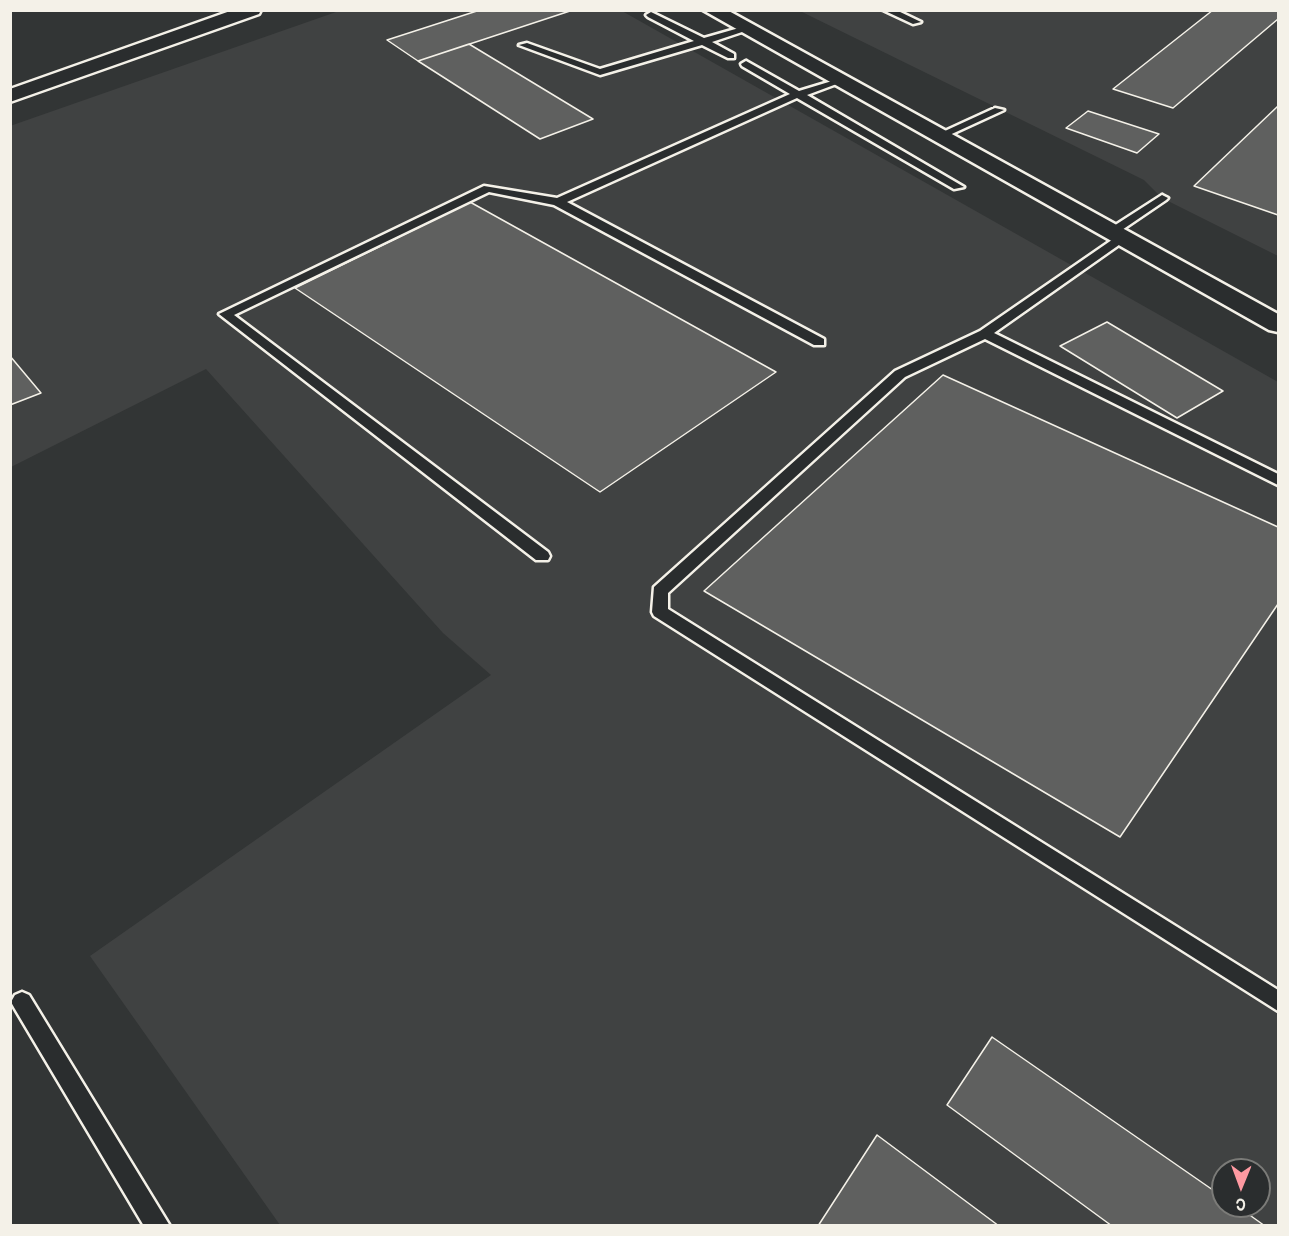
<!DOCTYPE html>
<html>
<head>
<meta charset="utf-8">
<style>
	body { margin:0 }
	#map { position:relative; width:1289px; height:1236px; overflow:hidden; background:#323535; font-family:Pangolin,sans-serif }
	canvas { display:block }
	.frame { position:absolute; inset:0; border:12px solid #f4f1e8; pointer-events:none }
	.north { position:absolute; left:1211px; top:1158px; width:60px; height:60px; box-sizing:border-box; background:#2a2d2e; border:2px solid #7b7b78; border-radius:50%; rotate:181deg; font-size:16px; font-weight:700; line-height:24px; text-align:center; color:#f4f1e8 }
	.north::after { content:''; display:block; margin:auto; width:21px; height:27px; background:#ff9aa2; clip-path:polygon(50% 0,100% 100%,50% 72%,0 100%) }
</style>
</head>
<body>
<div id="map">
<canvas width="1289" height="1236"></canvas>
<div class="frame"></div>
<div class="north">С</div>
</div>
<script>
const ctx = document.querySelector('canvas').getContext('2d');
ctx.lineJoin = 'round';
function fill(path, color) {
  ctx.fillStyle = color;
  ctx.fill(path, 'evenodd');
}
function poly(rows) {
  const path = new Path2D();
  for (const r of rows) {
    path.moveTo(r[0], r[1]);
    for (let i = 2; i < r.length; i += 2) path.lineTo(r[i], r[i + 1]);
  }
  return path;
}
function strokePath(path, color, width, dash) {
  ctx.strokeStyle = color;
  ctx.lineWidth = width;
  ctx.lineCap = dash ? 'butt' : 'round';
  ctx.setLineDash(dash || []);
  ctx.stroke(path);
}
fill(poly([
	[339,11,622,11,1278,382,1278,1225,280,1225,90,956,491,675,443,633,206,369,11,467,10,126],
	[1223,1170,1259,1170,1259,1206,1223,1206],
	[800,11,1278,11,1278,256,1162,198,1144,180]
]), '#404242');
const building = poly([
	[480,10,573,10,418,61,387,40,480,10],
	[1213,10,1278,10,1278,19,1173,108,1113,89,1213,10],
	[469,44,593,119,540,139,418,61,469,44],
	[1278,106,1278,215,1194,186,1278,106],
	[1088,111,1159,134,1137,153,1066,128,1088,111],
	[470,202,776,372,600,492,295,288,470,202],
	[1107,322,1223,391,1177,418,1060,346,1107,322],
	[10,356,41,393,10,405,10,356],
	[943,375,1278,527,1278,604,1120,837,704,591,943,375],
	[992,1037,1223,1197,1223,1206,1237,1206,1265,1226,1112,1226,947,1105,992,1037],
	[877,1135,999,1226,818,1226,877,1135]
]);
fill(building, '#5f605f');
strokePath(building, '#f4f1e8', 1.5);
const lane = poly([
	[883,10,896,10,921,22,913,24,883,10],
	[651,12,704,38,746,26,751,29,712,42,734,54,734,58,728,58,702,45,600,75,519,45,527,43,600,69,694,41,648,17,646,15,651,12],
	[746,61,799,91,842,78,842,82,807,95,964,187,954,189,797,98,567,202,824,339,824,345,814,345,554,205,489,192,234,315,548,552,550,556,548,560,536,560,219,314,484,186,557,198,790,94,742,66,741,64,746,61],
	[995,108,1004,110,943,138,934,136,995,108],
	[1162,195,1168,198,1166,200,1116,234,1106,231,1162,195],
	[1122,233,1126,234,1126,240,994,333,1278,474,1278,485,985,339,905,377,668,593,668,609,1278,990,1278,1011,654,616,652,612,654,587,895,371,980,331,1122,233],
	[22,992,29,995,170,1226,144,1226,15,1009,11,1002,15,995,22,992]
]);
const street = poly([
	[233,10,261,10,259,14,10,102,10,89,233,10],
	[703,10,727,10,1278,314,1278,332,1269,330,703,10]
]);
strokePath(lane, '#f4f1e8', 5);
strokePath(street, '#f4f1e8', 5);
fill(lane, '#2a2d2e');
fill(street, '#2a2d2e');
</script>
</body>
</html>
